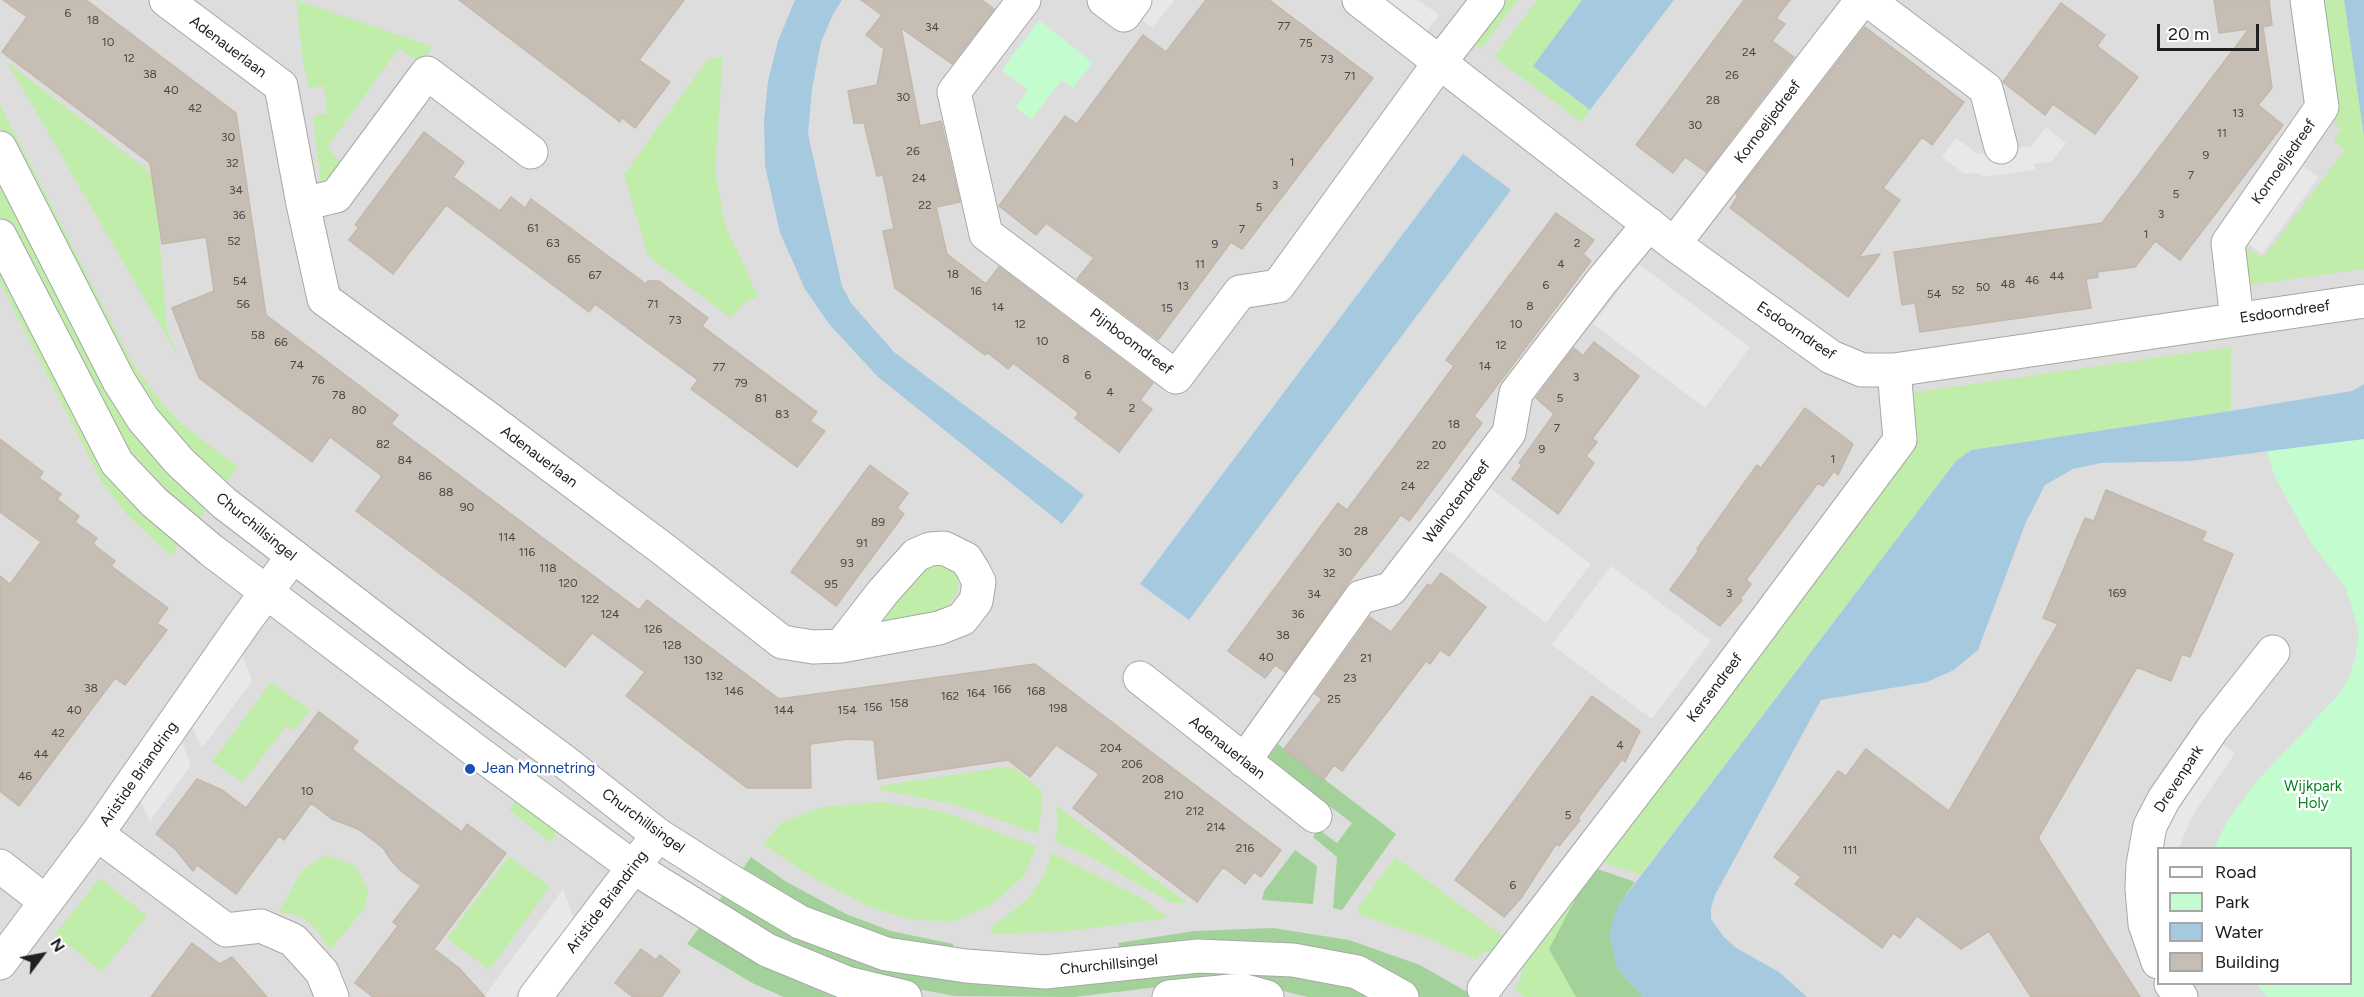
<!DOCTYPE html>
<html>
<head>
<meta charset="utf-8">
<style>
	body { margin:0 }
	#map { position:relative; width:2364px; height:997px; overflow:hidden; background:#f1efe6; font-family:Figtree,sans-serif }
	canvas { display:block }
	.legend { position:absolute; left:2157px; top:847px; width:195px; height:138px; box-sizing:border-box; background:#fff; border:2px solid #a6a6a6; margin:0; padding:8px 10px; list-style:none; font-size:18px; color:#202020 }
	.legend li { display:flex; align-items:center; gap:12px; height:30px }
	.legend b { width:30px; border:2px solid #a6a6a6 }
	.north { position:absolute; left:12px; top:925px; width:60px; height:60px; -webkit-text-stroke:4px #fff; paint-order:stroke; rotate:58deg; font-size:16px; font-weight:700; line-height:24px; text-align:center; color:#202020 }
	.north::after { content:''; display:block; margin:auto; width:21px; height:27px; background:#202020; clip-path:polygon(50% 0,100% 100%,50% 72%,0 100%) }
	.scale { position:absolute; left:2157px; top:24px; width:102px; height:27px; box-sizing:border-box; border:3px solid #202020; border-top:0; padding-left:8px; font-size:18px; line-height:21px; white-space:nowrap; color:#202020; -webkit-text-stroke:4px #fff; paint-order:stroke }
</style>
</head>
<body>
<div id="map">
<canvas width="2364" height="997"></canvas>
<ul class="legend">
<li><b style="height:8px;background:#fff"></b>Road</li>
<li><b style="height:16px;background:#c2fccf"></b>Park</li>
<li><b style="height:16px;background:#a5cae0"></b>Water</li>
<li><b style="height:16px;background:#c6beb5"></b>Building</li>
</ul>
<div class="north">N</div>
<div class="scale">20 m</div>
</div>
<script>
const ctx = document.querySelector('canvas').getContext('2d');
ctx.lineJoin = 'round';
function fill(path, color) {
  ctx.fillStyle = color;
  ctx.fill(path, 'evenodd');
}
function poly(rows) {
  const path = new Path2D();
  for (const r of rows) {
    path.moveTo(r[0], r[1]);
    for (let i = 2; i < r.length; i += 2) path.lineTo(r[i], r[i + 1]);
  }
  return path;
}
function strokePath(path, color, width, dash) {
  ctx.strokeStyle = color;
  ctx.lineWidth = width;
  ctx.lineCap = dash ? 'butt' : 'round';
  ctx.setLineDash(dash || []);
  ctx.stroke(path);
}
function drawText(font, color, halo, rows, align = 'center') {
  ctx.font = font + ' Figtree,sans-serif';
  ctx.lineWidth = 5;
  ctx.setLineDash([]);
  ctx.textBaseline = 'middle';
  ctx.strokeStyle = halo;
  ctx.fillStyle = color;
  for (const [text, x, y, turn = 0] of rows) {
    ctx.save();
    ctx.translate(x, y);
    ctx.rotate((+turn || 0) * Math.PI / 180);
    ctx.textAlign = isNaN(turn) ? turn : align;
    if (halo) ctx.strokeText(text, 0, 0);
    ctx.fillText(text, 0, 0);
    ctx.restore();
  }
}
fill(poly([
	[0,0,2364,0,2364,997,0,997],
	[2158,848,2350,848,2350,984,2158,984]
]), '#dedddd');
fill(poly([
	[296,0,432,46,421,64,399,48,327,147,344,165,321,187,313,116,327,113,324,86,309,88,302,55],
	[1506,0,1518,0,1481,49,1474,43],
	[1537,0,1582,0,1533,66,1590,110,1581,122,1494,57],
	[2319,0,2344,0,2364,136,2364,269,2249,285,2246,247,2263,258,2345,150,2333,140,2341,129,2333,123,2335,119],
	[723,56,715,170,725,225,758,296,743,304,731,318,648,256,624,175,707,60],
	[7,62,147,170,155,183,167,329,179,358],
	[0,105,133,364,165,407,183,425,238,467,223,487,208,474,124,370,0,127],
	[0,174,211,503,199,520,168,494,139,462,101,412,0,216],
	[0,262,111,476,132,503,180,543,171,556,126,514,102,482,0,283],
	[2231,347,2231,411,1971,450,1956,461,1641,875,1596,860,1917,438,1910,393],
	[936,564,949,565,957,577,958,591,946,609,940,613,885,621,878,619,908,578],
	[271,682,310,710,294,731,287,725,243,782,212,762],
	[1004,767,1016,769,1041,790,1041,814,1038,834,954,804,881,790,880,786],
	[520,793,564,824,550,842,509,810],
	[882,802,941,811,1037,847,1023,877,990,906,953,921,912,920,868,906,814,878,763,844,781,823,821,807],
	[1056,805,1187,903,1172,903,1094,859,1055,841,1058,824],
	[1052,853,1140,897,1168,918,1070,931,993,934,990,930,992,926,1012,912,1028,898,1044,876],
	[326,855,355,865,368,889,365,908,330,950,317,930,301,916,279,912,302,870],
	[509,856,550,887,489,970,447,938],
	[1395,857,1511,942,1506,948,1481,953,1476,960,1426,937,1358,914,1358,908],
	[1592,867,1549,949,1576,997,1525,997,1514,988,1521,979,1525,956],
	[100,878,147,916,102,972,55,934]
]), '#c1edaa');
fill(poly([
	[1278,744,1396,834,1342,910,1333,908,1337,857,1313,837,1318,829,1337,843,1352,823,1267,759],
	[1295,850,1317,866,1313,904,1262,900,1264,891],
	[751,857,785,881,846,914,891,931,953,944,953,957,843,931,739,874],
	[1592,867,1635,882,1618,906,1617,968,1643,997,1576,997,1549,949],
	[727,890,873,961,1203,963,1334,980,1371,997,1308,997,1263,986,1200,982,1074,997,955,996,875,981,804,957,714,907],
	[702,924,856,997,784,997,754,984,687,944],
	[1273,928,1349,940,1420,965,1476,997,1412,997,1388,982,1120,952,1118,943,1194,931]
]), '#a2d299');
fill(poly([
	[1039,20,1093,63,1072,88,1062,80,1031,120,1016,107,1028,90,1002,70],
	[2364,439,2364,997,2267,997,2256,984,2350,984,2350,848,2214,848,2228,820,2255,783,2340,693,2349,677,2356,655,2359,632,2346,588,2310,542,2274,475,2267,451]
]), '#c2fccf');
fill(poly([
	[1147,0,1174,0,1153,28,1136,15],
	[1383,0,1418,0,1439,15,1426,32],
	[2046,127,2066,143,2052,161,2034,164,2035,170,1981,177,1980,173,1965,174,1942,157,1956,138,1978,154,2031,146],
	[2303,166,2319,177,2262,254,2247,242],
	[1639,264,1750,347,1705,408,1593,324],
	[1490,488,1591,564,1546,623,1445,548],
	[1611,566,1711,641,1652,719,1552,645],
	[241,651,252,681,202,748,189,721],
	[180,737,191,766,150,821,137,794],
	[2219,741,2235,753,2191,818,2179,848,2159,848,2172,810],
	[563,889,574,919,516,997,484,997]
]), '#e8e8e8');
fill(poly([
	[795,0,842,0,833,14,821,42,812,89,808,134,842,286,851,303,894,352,1084,495,1062,524,878,377,829,324,805,289,780,233,765,166,764,121,768,81,778,41],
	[1582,0,1674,0,1590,110,1533,66],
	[2344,0,2364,0,2364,136],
	[1463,154,1511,190,1189,620,1140,584],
	[2364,384,2364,439,2190,461,2101,463,2073,469,2045,485,2026,522,1978,650,1954,670,1927,682,1821,700,1715,895,1711,908,1711,919,1724,937,1736,948,1779,972,1807,997,1643,997,1617,968,1609,934,1618,906,1956,461,1971,450,2231,411,2352,391]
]), '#a5cae0');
const building = poly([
	[3,0,86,0,236,113,266,315,398,415,391,424,639,610,647,600,779,699,1035,664,1281,850,1261,877,1254,872,1245,884,1223,867,1197,902,1073,808,1099,774,1056,745,1030,777,1008,760,878,779,874,740,849,739,810,744,811,788,747,788,626,696,645,672,592,633,565,667,356,511,382,476,330,437,312,462,199,378,172,308,214,291,206,237,162,244,150,163,2,52,27,17,3,0],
	[459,0,684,0,639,60,670,82,635,128,621,117,620,122,459,0],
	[861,0,982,0,994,9,952,64,901,28,920,126,941,121,960,202,936,207,947,254,986,284,999,267,1153,383,1140,400,1152,409,1119,452,1075,418,1079,413,1013,363,1008,369,987,352,985,355,895,288,883,231,894,229,883,175,877,176,864,123,854,123,848,91,877,85,884,49,866,35,882,15,861,0],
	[1206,0,1269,0,1373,78,1242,249,1231,242,1158,340,1077,279,1094,258,1046,223,1036,235,999,206,1065,116,1077,124,1143,35,1166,52,1206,0],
	[1744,0,1790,0,1776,18,1785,24,1772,41,1794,57,1706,172,1685,157,1673,173,1636,145,1744,0],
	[2214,0,2269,0,2272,25,2263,27,2272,88,2258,105,2283,125,2180,260,2155,241,2135,267,2097,272,2098,277,2086,279,2091,308,1920,332,1915,303,1902,305,1894,252,2102,223,2249,29,2219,33,2214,0],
	[2061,3,2105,35,2097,46,2138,77,2095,134,2053,104,2045,115,2003,82,2061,3],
	[1865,27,1964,102,1932,145,1922,137,1883,188,1900,200,1859,257,1880,254,1848,297,1730,208,1738,196,1736,194,1865,27],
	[424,132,464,162,453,177,500,211,511,197,525,208,531,199,646,284,648,281,659,281,708,318,702,326,817,412,810,421,825,431,797,467,691,389,698,380,595,304,589,312,446,205,393,274,349,240,359,227,355,225,424,132],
	[1556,213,1594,240,1583,254,1591,261,1474,416,1482,423,1419,508,1409,521,1401,515,1346,586,1285,672,1275,665,1265,678,1228,651,1338,503,1347,510,1401,438,1454,366,1446,360,1556,213],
	[1594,342,1639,376,1592,439,1597,442,1586,456,1594,463,1558,514,1512,479,1522,465,1519,463,1554,414,1536,398,1574,348,1583,356,1594,342],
	[1805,408,1853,444,1838,475,1834,471,1823,486,1818,483,1746,580,1751,584,1740,599,1742,600,1720,626,1670,590,1699,550,1697,549,1757,465,1761,468,1805,408],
	[0,439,43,472,39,478,61,494,57,499,79,516,75,522,97,538,93,544,115,561,111,566,168,608,157,623,167,630,125,685,115,678,19,806,0,791,0,576,10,584,41,542,0,512,0,439],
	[870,465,908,493,897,508,904,514,836,606,791,572,870,465],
	[2106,490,2206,532,2202,541,2233,554,2190,657,2182,654,2171,681,2137,667,2038,838,2140,997,2031,997,1989,931,1961,949,1917,916,1900,938,1893,933,1882,948,1795,884,1801,877,1774,857,1838,771,1846,776,1866,749,1949,811,2058,624,2043,618,2085,518,2094,521,2106,490],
	[1441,573,1486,607,1449,656,1440,650,1430,664,1426,661,1342,771,1334,765,1323,780,1284,749,1322,699,1315,694,1370,617,1391,632,1428,584,1431,586,1441,573],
	[1592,696,1640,731,1625,762,1622,759,1578,818,1580,820,1572,830,1559,846,1556,844,1521,898,1504,917,1455,880,1592,696],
	[319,712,358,741,352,749,389,777,462,832,467,824,506,853,434,949,459,968,485,997,373,997,355,983,398,926,393,922,421,886,400,870,391,860,384,849,374,841,358,829,332,819,311,803,284,840,279,836,236,894,197,865,193,871,176,850,156,834,197,779,222,790,246,808,319,712],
	[192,943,220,964,232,957,267,997,151,997,192,943],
	[641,949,656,960,660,955,680,971,661,997,633,997,615,983,641,949]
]);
fill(building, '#c6beb5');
strokePath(building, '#c3b8a8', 1.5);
const minor = poly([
	[166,0,281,86,303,204,324,299,485,416,663,549,782,642,813,647,841,646,939,628,962,619,976,601,979,582,973,570,966,559,944,548,930,549,916,555,883,592,841,646],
	[1024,0,954,92,986,234,1176,377,1240,292,1278,286,1440,62,1488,0],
	[1104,0,1124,15,1135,0],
	[1359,0,1674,244,1831,357,1862,370,1894,370,2364,301],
	[1868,0,1986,89,2001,147],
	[303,204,336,196,427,73,531,152],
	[1674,244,1862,0],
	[2237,319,2228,243,2322,107,2307,0],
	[1140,678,1315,816],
	[1244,761,1361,597,1391,589,1454,507,1509,433,1516,393,1601,282,1649,224],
	[97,834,226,930,261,926,293,940,322,972,332,997],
	[0,866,45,901],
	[2158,962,2145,924,2142,889,2143,865,2150,826,2164,799,2213,728,2273,652],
	[0,963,97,834,243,624,293,556],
	[2171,984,2181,997],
	[1484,989,1707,699,1900,440,1894,370],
	[535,997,658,835]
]);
const tertiary = poly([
	[0,148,119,381,143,419,179,461,224,503,459,683,565,762,658,835,724,877,800,922,886,954,966,966,1045,972,1198,956,1293,960,1357,972,1402,997],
	[0,236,117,463,154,502,211,550,480,754,633,867,767,950,847,983,905,997],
	[1169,997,1241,990,1267,997]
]);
strokePath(minor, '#a7a7a7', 35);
strokePath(tertiary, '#a7a7a7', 35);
strokePath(minor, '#fff', 33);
strokePath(tertiary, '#fff', 33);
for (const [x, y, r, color] of [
	[470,769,6,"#1a4fb4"]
]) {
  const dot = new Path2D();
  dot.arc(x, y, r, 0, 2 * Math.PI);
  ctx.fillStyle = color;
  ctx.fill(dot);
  strokePath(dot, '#fff', 2);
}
drawText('12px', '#4a4845', null, [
	["6",68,13],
	["18",93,20],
	["77",1284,26],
	["34",932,27],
	["10",108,42],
	["75",1306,43],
	["24",1749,52],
	["12",129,58],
	["73",1327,59],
	["38",150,74],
	["26",1732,75],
	["71",1350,76],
	["40",171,90],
	["30",903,97],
	["28",1713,100],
	["42",195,108],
	["13",2238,113],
	["30",1695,125],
	["11",2222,133],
	["30",228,137],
	["26",913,151],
	["9",2206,155],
	["1",1292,162],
	["32",232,163],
	["7",2191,175],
	["24",919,178],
	["3",1275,185],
	["34",236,190],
	["5",2176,194],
	["22",925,205],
	["5",1259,207],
	["3",2161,214],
	["36",239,215],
	["61",533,228],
	["7",1242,229],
	["1",2146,234],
	["52",234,241],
	["63",553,243],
	["2",1577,243],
	["9",1215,244],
	["65",574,259],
	["11",1200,264],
	["4",1561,264],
	["18",953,274],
	["67",595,275],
	["44",2057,276],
	["46",2032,280],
	["54",240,281],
	["48",2008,284],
	["6",1546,285],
	["13",1183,286],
	["50",1983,287],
	["52",1958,290],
	["16",976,291],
	["54",1934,294],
	["56",243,304],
	["71",653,304],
	["8",1530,306],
	["14",998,307],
	["15",1167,308],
	["73",675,320],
	["12",1020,324],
	["10",1516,324],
	["58",258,335],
	["10",1042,341],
	["66",281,342],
	["12",1501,345],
	["8",1066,359],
	["74",297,365],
	["14",1485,366],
	["77",719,367],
	["6",1088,375],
	["3",1576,377],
	["76",318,380],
	["79",741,383],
	["4",1110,392],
	["78",339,395],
	["81",761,398],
	["5",1560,398],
	["2",1132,408],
	["80",359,410],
	["83",782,414],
	["18",1454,424],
	["7",1557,428],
	["82",383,444],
	["20",1439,445],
	["9",1542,449],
	["1",1833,459],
	["84",405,460],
	["22",1423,465],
	["86",425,476],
	["24",1408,486],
	["88",446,492],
	["90",467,507],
	["89",878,522],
	["28",1361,531],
	["114",507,537],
	["91",862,543],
	["116",527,552],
	["30",1345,552],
	["93",847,563],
	["118",548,568],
	["32",1329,573],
	["120",568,583],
	["95",831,584],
	["3",1729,593],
	["169",2117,593],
	["34",1314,594],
	["122",590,599],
	["124",610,614],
	["36",1298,614],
	["126",653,629],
	["38",1283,635],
	["128",672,645],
	["40",1266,657],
	["21",1366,658],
	["130",693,660],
	["132",714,676],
	["23",1350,678],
	["38",91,688],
	["166",1002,689],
	["146",734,691],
	["168",1036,691],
	["164",976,693],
	["162",950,696],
	["25",1334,699],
	["158",899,703],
	["156",873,707],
	["198",1058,708],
	["40",74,710],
	["144",784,710],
	["154",847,710],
	["42",58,733],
	["4",1620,745],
	["204",1111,748],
	["44",41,754],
	["206",1132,764],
	["46",25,776],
	["208",1153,779],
	["10",307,791],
	["210",1174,795],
	["212",1195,811],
	["5",1568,815],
	["214",1216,827],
	["216",1245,848],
	["111",1850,850],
	["6",1513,885]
]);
drawText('15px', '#202020', '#fff', [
	["Adenauerlaan",228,47,37],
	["Kornoeljedreef",1768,122,-53],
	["Kornoeljedreef",2284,162,-55],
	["Esdoorndreef",2285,312,-8],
	["Esdoorndreef",1796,331,34],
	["Pijnboomdreef",1131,342,37],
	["Adenauerlaan",539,457,37],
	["Walnotendreef",1457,502,-53],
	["Churchillsingel",256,527,39],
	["Kersendreef",1715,688,-53],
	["Adenauerlaan",1227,748,38],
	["Aristide Briandring",139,774,-55],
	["Drevenpark",2179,779,-57],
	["Churchillsingel",643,821,36],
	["Aristide Briandring",607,902,-53],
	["Churchillsingel",1109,965,-6]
]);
drawText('15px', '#164399', '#fff', [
	["Jean Monnetring",482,769]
], 'left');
drawText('15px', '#078523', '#fff', [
	["Wijkpark",2313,787],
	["Holy",2313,804]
]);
</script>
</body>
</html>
